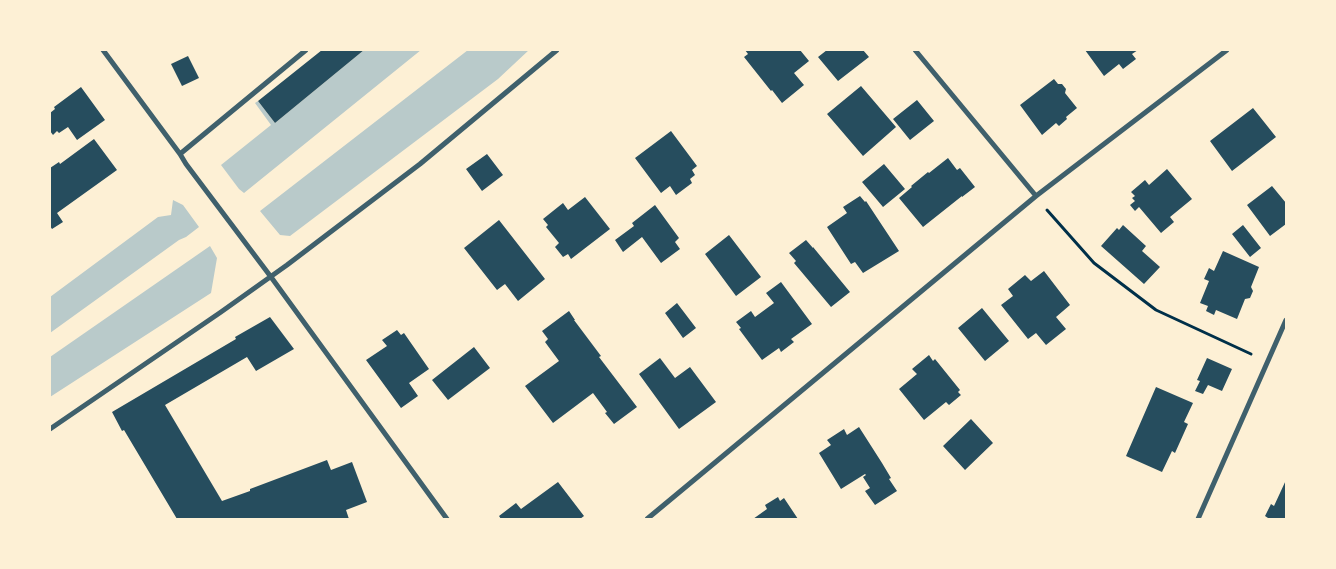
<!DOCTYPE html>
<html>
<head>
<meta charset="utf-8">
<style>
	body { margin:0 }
	#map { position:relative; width:1336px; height:569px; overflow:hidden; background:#fdf0d5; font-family:Jost,sans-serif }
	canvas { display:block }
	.frame { position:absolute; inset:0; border:51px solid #fdf0d5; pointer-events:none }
</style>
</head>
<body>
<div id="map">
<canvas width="1336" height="569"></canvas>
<div class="frame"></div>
</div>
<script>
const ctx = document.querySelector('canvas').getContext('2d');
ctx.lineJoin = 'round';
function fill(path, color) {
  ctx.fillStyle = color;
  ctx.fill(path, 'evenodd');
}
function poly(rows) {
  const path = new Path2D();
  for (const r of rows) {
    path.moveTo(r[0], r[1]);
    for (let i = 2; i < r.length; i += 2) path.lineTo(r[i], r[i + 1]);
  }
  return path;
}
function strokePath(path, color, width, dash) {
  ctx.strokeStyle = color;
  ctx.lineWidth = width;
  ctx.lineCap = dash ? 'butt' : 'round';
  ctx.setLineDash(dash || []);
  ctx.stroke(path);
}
fill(poly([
	[364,50,369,50,370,51,372,50,421,50,244,193,239,189,221,165,271,125,255,103,258,101,275,123],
	[468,50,529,50,498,79,290,236,280,235,260,211],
	[173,200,183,205,199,227,186,237,179,240,50,333,50,297,158,217,171,215],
	[210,246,217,258,211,293,50,397,50,357]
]), '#b9caca');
fill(poly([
	[322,50,364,50,275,123,258,101],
	[745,50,800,50,809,61,794,73,804,85,782,103,772,90,771,91,744,57,748,54],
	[827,50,863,50,869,57,838,81,818,57],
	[1085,50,1138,50,1132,54,1136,59,1123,69,1119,64,1104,76],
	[188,56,199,78,182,86,171,64],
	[1054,79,1058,84,1062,84,1066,89,1065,93,1077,108,1066,117,1067,119,1059,126,1056,123,1042,135,1020,105],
	[861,86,896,127,863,156,827,114],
	[81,87,105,120,77,140,68,127,59,133,57,131,53,135,50,131,50,113,55,109,54,107],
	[917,100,934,121,910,140,893,119],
	[1253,108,1276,137,1232,171,1210,141],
	[671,131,697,166,692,170,695,175,690,179,692,183,676,195,670,186,661,193,635,158],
	[94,139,117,170,57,213,63,222,52,229,50,226,50,168,59,162,60,164],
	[487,154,503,175,482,191,466,169],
	[948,158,957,170,960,168,975,187,962,197,962,196,923,227,899,198,912,187,911,186,928,172,929,173],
	[884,164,905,189,883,207,862,182],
	[1167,169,1192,199,1170,217,1174,222,1161,233,1139,207,1135,211,1130,205,1135,201,1132,198,1135,196,1131,192,1145,180,1149,185],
	[1272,186,1286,203,1286,224,1270,236,1247,205],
	[860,196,865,202,866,201,899,251,863,273,855,262,851,264,827,227,847,213,843,207],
	[585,197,610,229,571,259,568,254,563,257,555,247,559,243,546,227,548,225,543,219,563,203,568,210],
	[655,205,679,238,675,242,680,249,661,263,642,237,623,252,615,240,634,226,632,223],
	[499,220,545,279,518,301,505,284,497,290,464,248],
	[1123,225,1146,246,1142,251,1160,267,1144,284,1101,246,1117,228,1119,230],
	[1243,225,1261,248,1250,257,1232,234],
	[729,235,761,277,736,296,705,254],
	[806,240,813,248,813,247,850,292,831,307,794,263,796,261,789,253],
	[1223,251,1259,267,1251,287,1253,291,1250,298,1245,299,1237,319,1216,310,1214,315,1206,311,1208,306,1200,303,1209,281,1204,279,1209,268,1214,271],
	[1044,271,1070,305,1056,317,1066,329,1046,345,1036,333,1028,339,1001,305,1013,296,1008,289,1025,275,1031,281],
	[781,282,812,324,791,339,794,342,781,352,779,348,762,360,739,329,741,328,736,322,751,311,755,317,774,303,766,293],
	[677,303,696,328,683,338,665,313],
	[982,308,1009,341,985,361,958,328],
	[569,311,575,320,574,320,601,356,599,357,637,407,614,424,605,413,607,412,593,393,553,423,525,386,559,361,545,342,548,339,542,331],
	[270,317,294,349,256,371,247,357,165,405,222,501,250,491,250,489,327,460,331,470,352,462,367,502,346,510,349,519,177,519,124,430,122,431,112,412,236,339,235,337],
	[397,330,401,335,404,333,429,369,409,383,418,396,401,408,366,360,387,346,382,340],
	[474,347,490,368,448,400,432,380],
	[929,355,933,361,935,359,960,390,958,392,961,395,949,405,946,402,924,420,899,389,917,374,912,369],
	[660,358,675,378,690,367,716,402,679,429,639,374],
	[1207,358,1232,369,1222,391,1208,385,1203,394,1195,391,1200,381,1197,380],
	[1156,387,1193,403,1184,422,1188,424,1175,453,1172,451,1162,472,1126,456],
	[971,419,993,443,965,470,943,446],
	[859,427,882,463,891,478,889,479,897,491,875,505,865,491,870,488,863,477,866,475,865,474,841,489,819,453,831,445,827,440,844,429,847,435],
	[1286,480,1286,519,1267,519,1268,518,1265,516,1271,504,1274,506],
	[558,482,584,516,580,519,501,519,499,516,516,503,521,509],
	[778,497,780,501,784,498,798,519,753,519,767,509,765,505]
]), '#264d5e');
strokePath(poly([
	[1047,210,1094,263,1156,310,1251,354]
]), '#003049', 3);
strokePath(poly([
	[103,50,180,154,186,164,271,277,447,519],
	[915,50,1036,196],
	[180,154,306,50],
	[50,429,221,312,287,265,420,164,557,50],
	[647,519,1036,196,1227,50],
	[1198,519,1286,320]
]), '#3f606c', 5);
</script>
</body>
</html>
